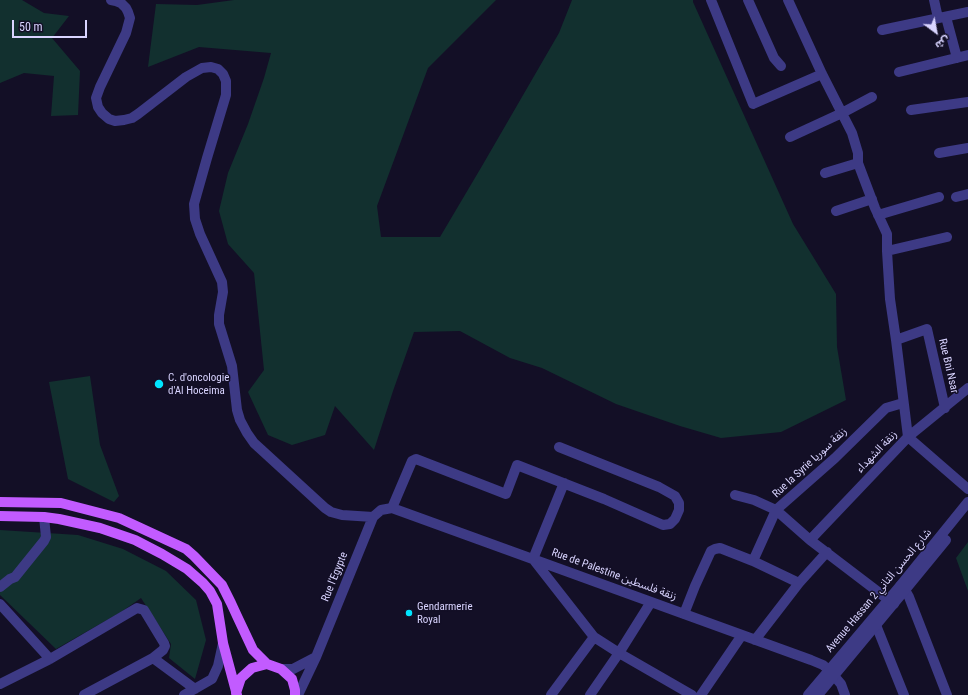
<!DOCTYPE html>
<html>
<head>
<meta charset="utf-8">
<style>
	body { margin:0 }
	#map { position:relative; width:968px; height:695px; overflow:hidden; background:#130f26; font-family:"Roboto Condensed","Noto Sans Arabic",sans-serif }
	canvas { display:block }
	.north { position:absolute; left:916px; top:12px; width:40px; height:40px; -webkit-text-stroke:3px #130f26; paint-order:stroke; rotate:148deg; font-size:11px; font-weight:700; line-height:16px; text-align:center; color:#d9d4ff }
	.north::after { content:''; display:block; margin:auto; width:14px; height:18px; background:#d9d4ff; clip-path:polygon(50% 0,100% 100%,50% 72%,0 100%) }
	.scale { position:absolute; left:12px; top:20px; width:75px; height:18px; box-sizing:border-box; border:2px solid #d9d4ff; border-top:0; padding-left:5px; font-size:12px; line-height:14px; white-space:nowrap; color:#d9d4ff; -webkit-text-stroke:3px #130f26; paint-order:stroke }
</style>
</head>
<body>
<div id="map">
<canvas width="968" height="695"></canvas>
<div class="north">ش</div>
<div class="scale">50 m</div>
</div>
<script>
const ctx = document.querySelector('canvas').getContext('2d');
ctx.lineJoin = 'round';
function fill(path, color) {
  ctx.fillStyle = color;
  ctx.fill(path, 'evenodd');
}
function poly(rows) {
  const path = new Path2D();
  for (const r of rows) {
    path.moveTo(r[0], r[1]);
    for (let i = 2; i < r.length; i += 2) path.lineTo(r[i], r[i + 1]);
  }
  return path;
}
function strokePath(path, color, width, dash) {
  ctx.strokeStyle = color;
  ctx.lineWidth = width;
  ctx.lineCap = dash ? 'butt' : 'round';
  ctx.setLineDash(dash || []);
  ctx.stroke(path);
}
function drawText(font, color, halo, rows, align = 'center') {
  ctx.font = font + ' "Roboto Condensed","Noto Sans Arabic",sans-serif';
  ctx.lineWidth = 3;
  ctx.setLineDash([]);
  ctx.textBaseline = 'middle';
  ctx.strokeStyle = halo;
  ctx.fillStyle = color;
  for (const [text, x, y, turn = 0] of rows) {
    ctx.save();
    ctx.translate(x, y);
    ctx.rotate((+turn || 0) * Math.PI / 180);
    ctx.textAlign = isNaN(turn) ? turn : align;
    if (halo) ctx.strokeText(text, 0, 0);
    ctx.fillText(text, 0, 0);
    ctx.restore();
  }
}
fill(poly([
	[0,0,22,0,44,13,69,16,52,38,80,71,78,115,51,116,54,76,24,73,0,83],
	[234,0,496,0,428,68,377,206,381,237,440,237,482,166,559,33,572,0,693,0,693,2,793,224,836,294,837,347,846,400,781,432,721,438,680,426,616,404,542,368,510,358,460,331,414,332,393,391,374,450,335,406,325,435,292,445,268,435,248,392,264,370,254,273,228,244,219,211,228,173,248,124,264,78,271,53,199,47,148,67,156,4,197,5],
	[90,376,100,445,119,496,114,502,68,479,49,382],
	[0,530,78,535,123,549,166,571,196,600,206,640,195,679,169,658,171,644,141,598,121,612,56,649,0,595],
	[968,542,968,591,956,558]
]), '#12302f');
strokePath(poly([
	[111,0,116,1,121,3,126,8,128,12,130,18,126,33,100,87,96,98,98,107,102,113,109,119,115,121,124,120,132,118,138,114,186,77,202,68,211,67,218,69,223,74,226,81,226,95,207,158,194,204,195,219,200,234,222,282,223,292,219,315,219,324,232,366,237,410,240,420,247,433,254,443,325,508,331,512,342,515,373,517],
	[711,0,753,104,822,74],
	[748,0,774,58,781,66],
	[788,0,822,74,852,133,858,153,858,163,875,208,887,234,887,251,890,299,896,340,908,437,968,489],
	[934,0,938,18],
	[946,17,957,58],
	[882,30,968,12],
	[899,72,968,55],
	[911,110,968,102],
	[790,137,842,113,872,97],
	[939,153,968,148],
	[825,173,858,163],
	[956,197,968,194],
	[836,211,872,199],
	[878,215,939,197],
	[887,251,947,237],
	[896,340,927,329,945,408],
	[564,483,533,559,594,637,619,653,692,695],
	[735,495,754,500,776,510,810,540,894,604],
	[392,508,412,461,416,459,506,494,517,465,604,499,663,525,670,524,675,519,679,510,679,503,675,496,659,487,559,447],
	[810,540,908,437,968,388],
	[753,561,776,510,835,458,886,408,903,403],
	[900,586,905,590,909,597,947,695],
	[0,587,10,579,15,577,44,541,46,537,44,517],
	[0,604,50,659],
	[684,614,695,586,711,551,715,549,720,548,753,561,799,583],
	[876,625,904,695],
	[755,640,799,583,827,552],
	[153,658,195,689],
	[281,669,293,669,316,657],
	[0,684,50,659,137,608,144,610,164,643,165,646,163,650,153,658,84,695],
	[184,695,212,679,218,666,223,643],
	[298,695,316,657,373,517,381,510,392,508,811,660,823,665,829,670,841,684,845,695],
	[551,695,594,637],
	[590,695,619,653,651,602],
	[701,695,742,635]
]), '#3d3a85', 10);
strokePath(poly([
	[808,695,900,586,968,502],
	[818,695,905,590,946,540]
]), '#3d3a85', 10);
strokePath(poly([
	[0,502,61,503,119,518,186,549,194,556,222,585,231,603,237,616,253,650,267,664],
	[0,516,44,517,59,519,100,528,135,540,162,554,187,569,203,583,210,591,217,604,223,643,237,695],
	[236,693,241,678,252,668,267,664,281,669,292,679,295,690,295,695]
]), '#c25bff', 10);
for (const [x, y, r, color] of [
	[159,384,5,"#00e5ff"],
	[409,613,4,"#00e5ff"]
]) {
  const dot = new Path2D();
  dot.arc(x, y, r, 0, 2 * Math.PI);
  ctx.fillStyle = color;
  ctx.fill(dot);
  strokePath(dot, '#130f26', 1.5);
}
drawText('11px', '#d9d4ff', '#130f26', [
	["Rue Bni Nsar",948,366,77],
	["زنقة الشهداء",877,452,-46],
	["Rue la Syrie زنقة سوريا",810,463,-43],
	["Rue de Palestine زنقة فلسطين",614,575,20],
	["Rue l'Egypte",335,577,-68],
	["Avenue Hassan 2 شارع الحسن الثاني",879,591,-50]
]);
drawText('11px', '#d9d4ff', '#130f26', [
	["C. d'oncologie",168,378],
	["d'Al Hoceima",168,391],
	["Gendarmerie",417,607],
	["Royal",417,620]
], 'left');
</script>
</body>
</html>
